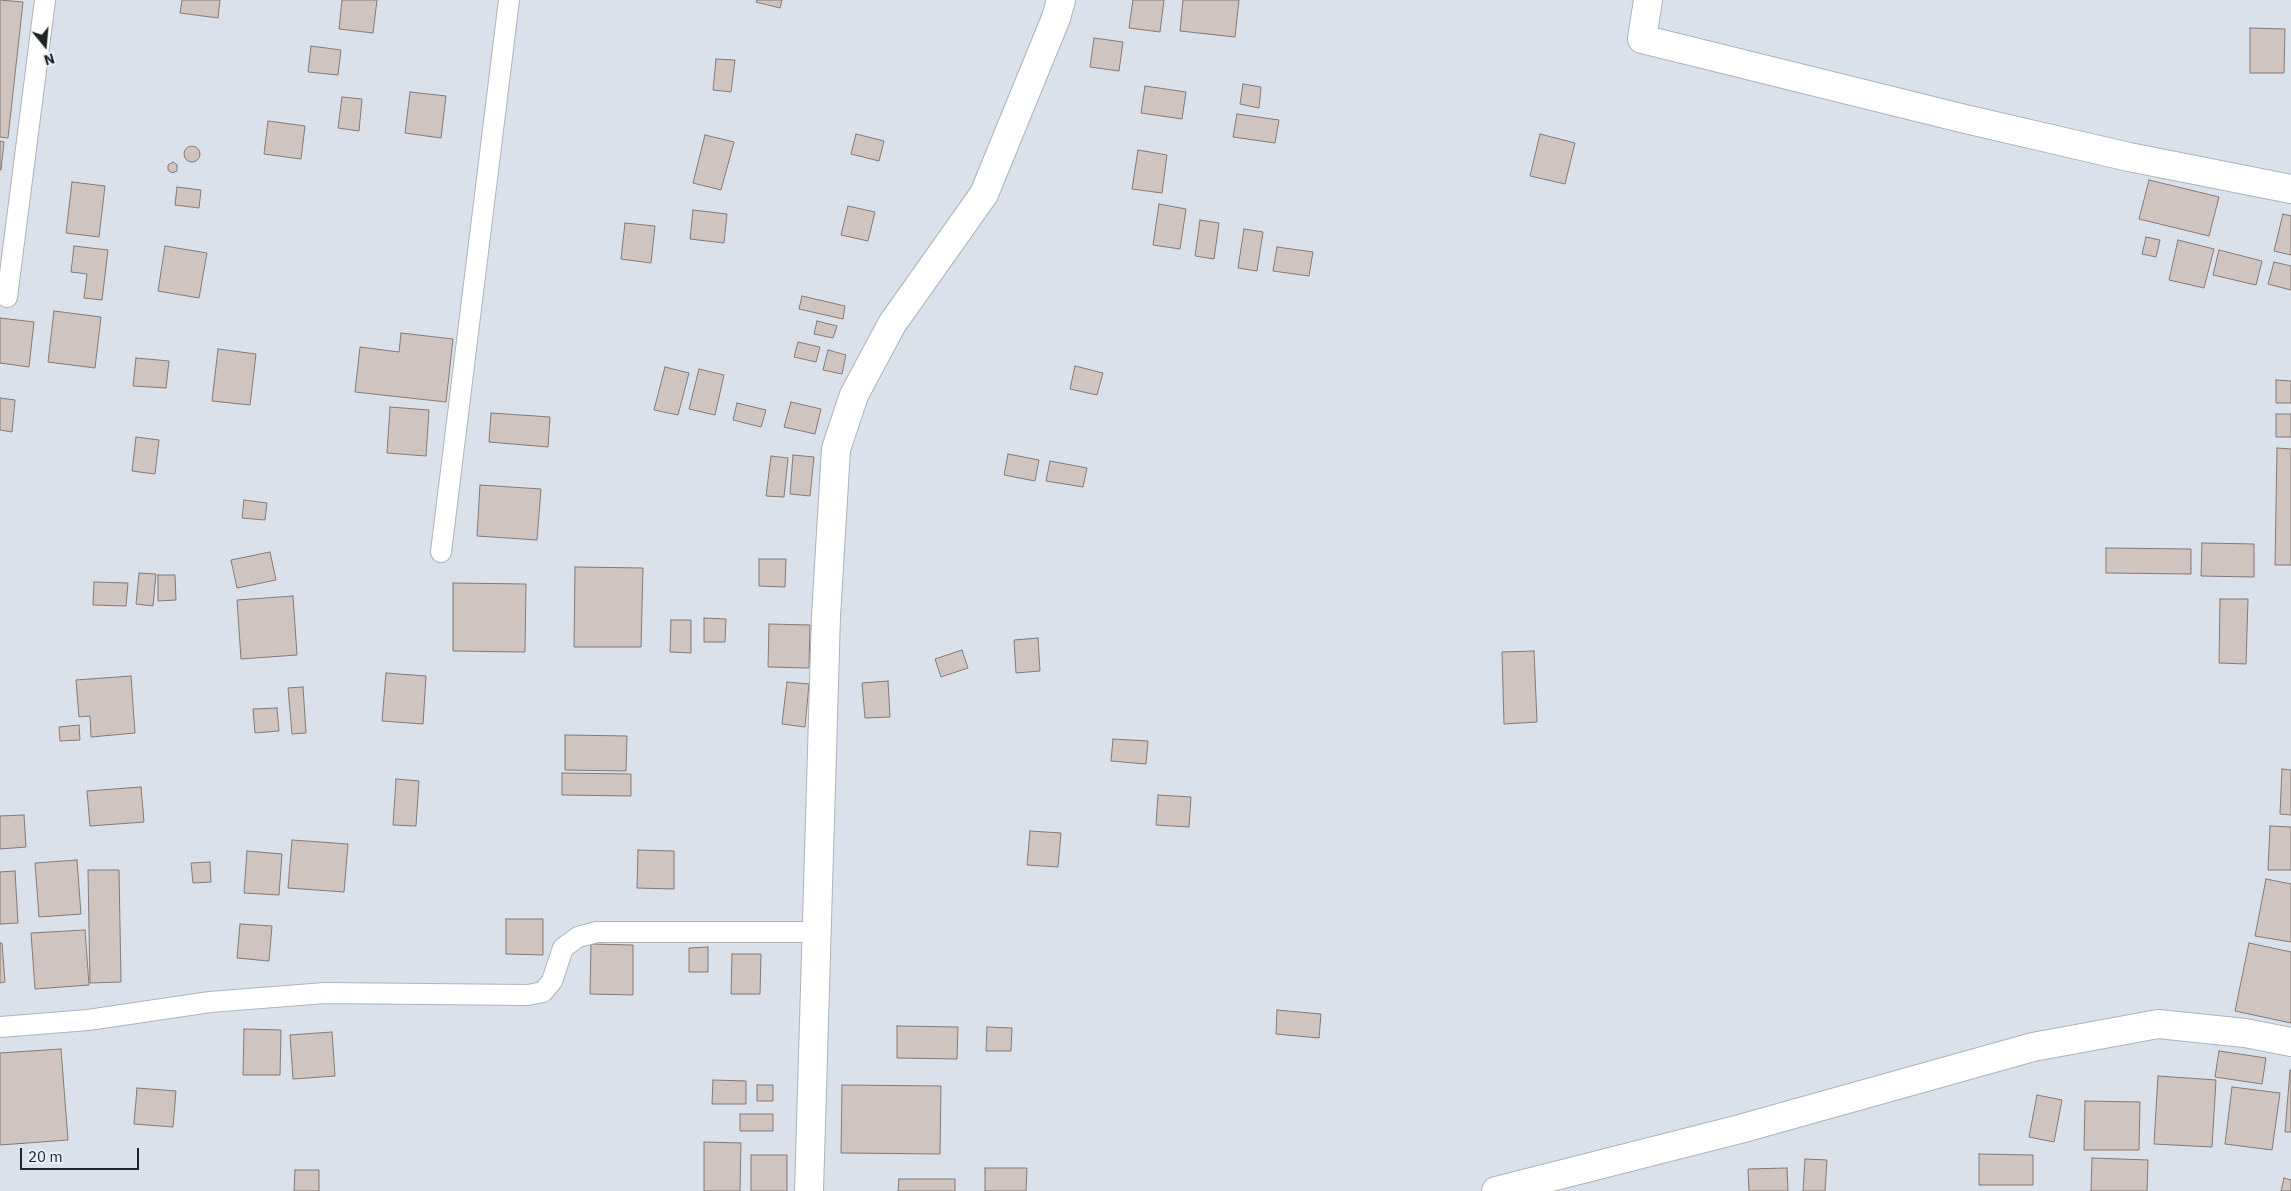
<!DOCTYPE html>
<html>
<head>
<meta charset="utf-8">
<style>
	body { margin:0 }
	#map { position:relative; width:2291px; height:1191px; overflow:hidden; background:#dae1ea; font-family:"IBM Plex Sans",sans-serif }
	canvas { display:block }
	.north { position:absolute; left:20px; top:20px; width:50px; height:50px; -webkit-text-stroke:4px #e7eef7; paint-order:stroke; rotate:163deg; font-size:14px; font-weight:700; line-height:20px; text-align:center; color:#212427 }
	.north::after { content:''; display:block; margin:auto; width:18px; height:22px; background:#212427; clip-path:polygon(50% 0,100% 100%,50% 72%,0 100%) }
	.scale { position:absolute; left:20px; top:1148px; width:119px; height:22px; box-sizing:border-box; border:2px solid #212427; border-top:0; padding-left:6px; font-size:15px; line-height:18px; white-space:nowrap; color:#212427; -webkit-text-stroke:4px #e7eef7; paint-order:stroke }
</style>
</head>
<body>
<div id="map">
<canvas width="2291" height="1191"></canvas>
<div class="north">N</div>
<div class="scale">20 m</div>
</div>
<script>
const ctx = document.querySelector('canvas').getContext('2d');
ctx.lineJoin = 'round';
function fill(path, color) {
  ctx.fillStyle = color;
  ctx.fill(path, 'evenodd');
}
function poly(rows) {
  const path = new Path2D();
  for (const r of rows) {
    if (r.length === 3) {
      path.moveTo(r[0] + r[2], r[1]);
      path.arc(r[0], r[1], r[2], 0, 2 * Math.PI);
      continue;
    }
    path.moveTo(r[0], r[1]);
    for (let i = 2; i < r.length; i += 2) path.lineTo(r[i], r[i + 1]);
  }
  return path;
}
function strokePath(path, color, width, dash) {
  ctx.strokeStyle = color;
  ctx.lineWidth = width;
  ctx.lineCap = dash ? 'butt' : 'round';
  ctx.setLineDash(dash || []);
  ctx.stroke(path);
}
const building = poly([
	[0,0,23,2,8,138,0,137,0,0],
	[182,0,220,0,218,18,180,13,182,0],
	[342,0,377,0,373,33,339,29,342,0],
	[757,0,782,0,780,8,756,2,757,0],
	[1133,0,1164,0,1160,32,1129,28,1133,0],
	[1183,0,1239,0,1235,37,1180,31,1183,0],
	[2250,28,2285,29,2284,73,2250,73,2250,28],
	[1094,38,1123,42,1119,71,1090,67,1094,38],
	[311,46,341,50,338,75,308,72,311,46],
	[716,59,735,60,731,92,713,90,716,59],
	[1243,84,1261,87,1259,108,1240,104,1243,84],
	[1145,86,1186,92,1182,119,1141,113,1145,86],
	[410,92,446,96,441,138,405,133,410,92],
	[342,97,362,99,359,131,338,128,342,97],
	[1237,114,1279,120,1275,143,1233,137,1237,114],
	[268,121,305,126,301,159,264,154,268,121],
	[856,134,884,141,879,161,851,154,856,134],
	[1540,134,1575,143,1565,184,1530,176,1540,134],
	[705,135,734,142,721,190,693,183,705,135],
	[0,141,4,142,1,170,0,170,0,141],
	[192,154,8],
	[1138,150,1167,155,1162,193,1132,189,1138,150],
	[173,162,177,165,177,171,172,173,168,170,168,165,173,162],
	[2149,180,2219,197,2209,236,2139,219,2149,180],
	[72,182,105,186,99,237,66,233,72,182],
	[177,187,201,190,199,208,175,205,177,187],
	[1159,204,1186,209,1180,249,1153,245,1159,204],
	[848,206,875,212,868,241,841,235,848,206],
	[693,210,727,214,724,243,690,239,693,210],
	[2283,214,2291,216,2291,255,2274,251,2283,214],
	[1200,220,1219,223,1214,259,1195,256,1200,220],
	[625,223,655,226,651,263,621,259,625,223],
	[1244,229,1263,232,1257,271,1238,268,1244,229],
	[2146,237,2160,240,2156,257,2142,254,2146,237],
	[2178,240,2214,249,2204,288,2169,280,2178,240],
	[74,246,108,250,102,300,84,298,87,274,71,272,74,246],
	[165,246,207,253,199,298,158,291,165,246],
	[1277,247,1313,252,1309,276,1273,271,1277,247],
	[2219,250,2262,261,2256,285,2213,275,2219,250],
	[2274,262,2291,266,2291,290,2268,284,2274,262],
	[802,296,845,306,843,319,799,309,802,296],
	[54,311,101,317,95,368,48,362,54,311],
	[0,318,34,322,29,367,0,363,0,318],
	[817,321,837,326,833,338,814,334,817,321],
	[401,333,453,339,446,402,355,392,360,347,399,352,401,333],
	[798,342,820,347,816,362,794,357,798,342],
	[218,349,256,354,250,405,212,401,218,349],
	[828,350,846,355,842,374,823,370,828,350],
	[136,358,169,361,166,388,133,386,136,358],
	[1075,366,1103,373,1097,395,1070,389,1075,366],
	[665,367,689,373,678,415,654,410,665,367],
	[699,369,724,375,715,415,689,409,699,369],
	[2276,380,2291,381,2291,403,2276,403,2276,380],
	[0,398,15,400,12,432,0,430,0,398],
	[791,402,821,409,815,434,784,427,791,402],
	[737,403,766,410,761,427,733,420,737,403],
	[390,407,429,410,426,456,387,453,390,407],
	[491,413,550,417,548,447,489,442,491,413],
	[2276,414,2291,414,2291,437,2276,437,2276,414],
	[136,437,159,440,155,474,132,471,136,437],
	[2277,448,2291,449,2291,565,2275,565,2277,448],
	[1008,454,1039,460,1035,481,1004,475,1008,454],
	[793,455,814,457,810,496,790,494,793,455],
	[771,456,788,458,784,497,766,496,771,456],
	[1050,461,1087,468,1083,487,1046,481,1050,461],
	[480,485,541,489,537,540,477,536,480,485],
	[244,500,267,503,265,520,242,518,244,500],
	[2202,543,2254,544,2254,577,2201,576,2202,543],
	[2106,548,2191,549,2191,574,2106,573,2106,548],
	[270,552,276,580,237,588,231,560,270,552],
	[759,559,786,559,785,587,759,586,759,559],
	[575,567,643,568,641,647,574,647,575,567],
	[139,573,156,574,153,606,136,604,139,573],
	[158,575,175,575,176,600,158,601,158,575],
	[94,582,128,583,126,606,93,605,94,582],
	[453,583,526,584,525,652,453,651,453,583],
	[293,596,297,655,241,659,237,600,293,596],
	[2220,599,2248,599,2246,664,2219,663,2220,599],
	[704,618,726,619,725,642,704,642,704,618],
	[671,620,691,620,691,653,670,652,671,620],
	[769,624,810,625,809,668,768,667,769,624],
	[1038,638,1040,671,1016,673,1014,640,1038,638],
	[962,650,968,668,941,677,935,659,962,650],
	[1534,651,1537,722,1504,724,1502,652,1534,651],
	[386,673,426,676,423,724,382,721,386,673],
	[131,676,135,733,91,737,90,716,79,717,76,680,131,676],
	[888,681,890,717,865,718,862,683,888,681],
	[787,682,809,684,805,727,782,724,787,682],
	[303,687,306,733,292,734,288,688,303,687],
	[277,708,279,731,255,733,253,709,277,708],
	[79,725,80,740,60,741,59,727,79,725],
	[565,735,627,736,626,771,565,770,565,735],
	[1113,739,1148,741,1146,764,1111,761,1113,739],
	[2282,769,2291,770,2291,815,2280,814,2282,769],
	[562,773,631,774,631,796,562,795,562,773],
	[396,779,419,781,416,826,393,825,396,779],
	[141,787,144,822,90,826,87,791,141,787],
	[1158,795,1191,797,1189,827,1156,825,1158,795],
	[24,815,26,847,0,849,0,816,24,815],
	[2270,826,2291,827,2291,870,2268,870,2270,826],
	[1030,831,1061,833,1058,867,1027,865,1030,831],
	[292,840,348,844,344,892,288,888,292,840],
	[638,850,674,851,674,889,637,888,638,850],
	[247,851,282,854,279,895,244,893,247,851],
	[77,860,81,914,39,917,35,863,77,860],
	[210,862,211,882,193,883,191,863,210,862],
	[88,870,119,870,121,982,90,983,88,870],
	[15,871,18,923,0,924,0,872,15,871],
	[2266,879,2291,884,2291,942,2255,936,2266,879],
	[506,919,543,919,543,955,506,954,506,919],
	[240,924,272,926,269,961,237,958,240,924],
	[85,930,89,985,35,989,31,933,85,930],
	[0,943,2,943,5,982,0,983,0,943],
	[2249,943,2291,952,2291,1023,2235,1011,2249,943],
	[591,944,633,945,633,995,590,994,591,944],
	[708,947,708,972,689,972,689,948,708,947],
	[732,954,761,954,760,994,731,994,732,954],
	[1277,1010,1321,1014,1319,1038,1276,1034,1277,1010],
	[897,1026,958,1027,957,1059,897,1058,897,1026],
	[987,1027,1012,1028,1011,1051,986,1051,987,1027],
	[244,1029,281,1030,280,1075,243,1075,244,1029],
	[332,1032,335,1076,293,1079,290,1035,332,1032],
	[61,1049,68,1140,0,1145,0,1053,61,1049],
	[2219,1051,2266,1058,2262,1084,2215,1077,2219,1051],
	[2290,1070,2291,1071,2291,1132,2285,1132,2290,1070],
	[2158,1076,2216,1080,2212,1147,2154,1144,2158,1076],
	[713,1080,746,1081,746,1104,712,1104,713,1080],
	[757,1085,773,1085,773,1101,757,1101,757,1085],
	[842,1085,941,1086,940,1154,841,1153,842,1085],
	[2232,1087,2280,1093,2272,1150,2225,1144,2232,1087],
	[137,1088,176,1091,173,1127,134,1124,137,1088],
	[2037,1095,2062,1100,2054,1142,2029,1137,2037,1095],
	[2085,1101,2140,1102,2139,1150,2084,1150,2085,1101],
	[740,1114,773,1114,773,1131,740,1131,740,1114],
	[704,1142,741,1143,740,1191,704,1191,704,1142],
	[1979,1154,2033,1155,2033,1185,1979,1185,1979,1154],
	[751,1155,787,1155,787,1191,751,1191,751,1155],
	[2092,1158,2148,1160,2147,1191,2091,1191,2092,1158],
	[1805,1159,1827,1160,1825,1191,1803,1191,1805,1159],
	[985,1168,1027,1168,1026,1191,985,1191,985,1168],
	[1787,1168,1788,1191,1749,1191,1748,1169,1787,1168],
	[295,1170,319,1170,319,1191,294,1191,295,1170],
	[2284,1178,2291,1180,2291,1191,2281,1191,2284,1178],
	[899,1179,955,1179,955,1191,898,1191,899,1179]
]);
fill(building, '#d0c4c0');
strokePath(building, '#847976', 1);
const service = poly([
	[7,297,45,0],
	[441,552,509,0],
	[0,1027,88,1020,210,1002,325,993,528,995,543,992,552,981,563,948,578,937,597,932,816,932]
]);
const minor = poly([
	[1648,0,1642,39,1961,118,2129,157,2291,189],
	[809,1191,826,616,836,449,854,395,892,324,984,194,1056,18,1061,0],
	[1496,1191,1740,1129,2033,1047,2158,1024,2245,1033,2291,1042]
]);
strokePath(service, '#acb3bb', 22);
strokePath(minor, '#acb3bb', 30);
strokePath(service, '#fff', 20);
strokePath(minor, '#fff', 28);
</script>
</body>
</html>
